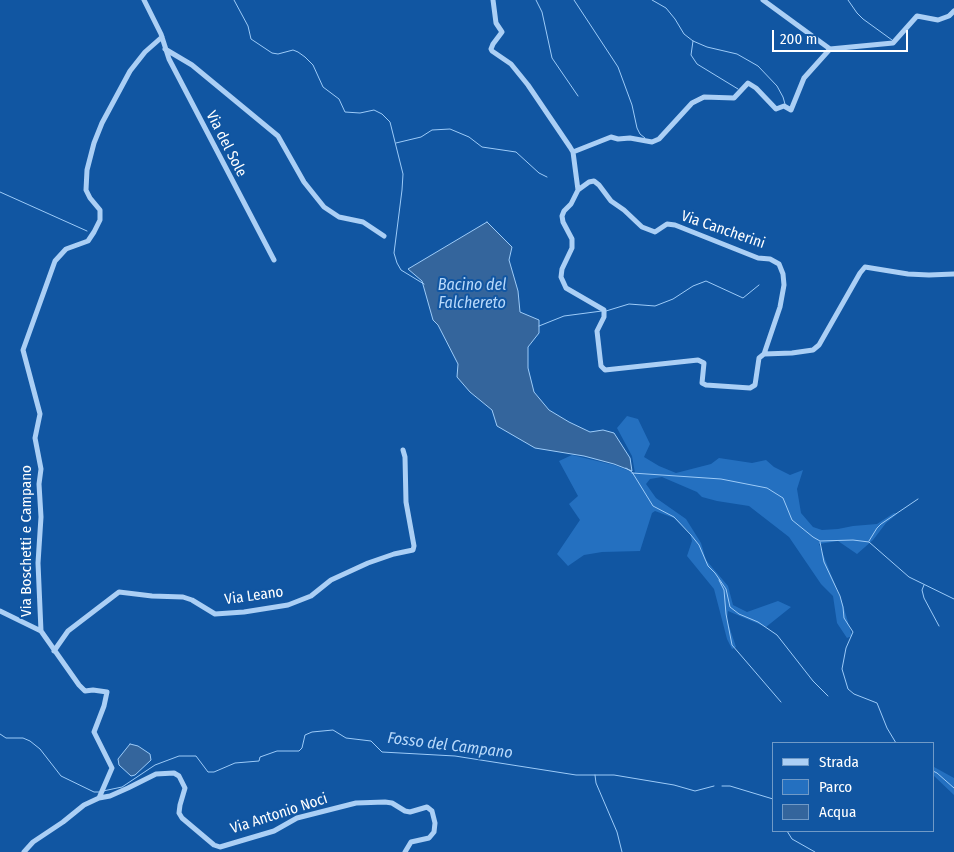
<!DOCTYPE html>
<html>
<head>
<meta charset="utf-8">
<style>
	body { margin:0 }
	#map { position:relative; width:954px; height:852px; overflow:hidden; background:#1156a2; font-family:"Fira Sans Condensed",sans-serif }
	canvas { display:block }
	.legend { position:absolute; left:772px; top:742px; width:162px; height:90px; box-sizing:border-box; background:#1156a2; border:1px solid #709ac7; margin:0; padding:6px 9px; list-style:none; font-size:15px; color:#fff }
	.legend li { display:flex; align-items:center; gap:10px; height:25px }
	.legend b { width:25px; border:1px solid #709ac7 }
	.scale { position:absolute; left:772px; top:30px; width:136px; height:22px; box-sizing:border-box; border:2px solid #fff; border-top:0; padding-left:6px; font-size:15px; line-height:18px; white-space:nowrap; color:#fff; -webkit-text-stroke:4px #1156a2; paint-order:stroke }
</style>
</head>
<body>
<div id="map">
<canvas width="954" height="852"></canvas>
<ul class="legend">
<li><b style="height:6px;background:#abcff5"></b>Strada</li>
<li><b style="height:14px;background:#2470c0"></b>Parco</li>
<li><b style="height:14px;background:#34659c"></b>Acqua</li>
</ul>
<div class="scale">200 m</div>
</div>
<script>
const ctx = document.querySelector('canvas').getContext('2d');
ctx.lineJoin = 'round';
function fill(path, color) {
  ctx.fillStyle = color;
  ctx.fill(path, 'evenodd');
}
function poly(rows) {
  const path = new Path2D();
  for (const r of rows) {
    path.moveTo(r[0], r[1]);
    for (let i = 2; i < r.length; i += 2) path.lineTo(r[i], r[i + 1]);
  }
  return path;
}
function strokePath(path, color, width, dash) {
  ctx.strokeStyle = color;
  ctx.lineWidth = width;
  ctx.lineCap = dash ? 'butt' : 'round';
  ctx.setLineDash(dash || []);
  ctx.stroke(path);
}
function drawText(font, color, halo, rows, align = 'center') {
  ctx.font = font + ' "Fira Sans Condensed",sans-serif';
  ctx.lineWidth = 4;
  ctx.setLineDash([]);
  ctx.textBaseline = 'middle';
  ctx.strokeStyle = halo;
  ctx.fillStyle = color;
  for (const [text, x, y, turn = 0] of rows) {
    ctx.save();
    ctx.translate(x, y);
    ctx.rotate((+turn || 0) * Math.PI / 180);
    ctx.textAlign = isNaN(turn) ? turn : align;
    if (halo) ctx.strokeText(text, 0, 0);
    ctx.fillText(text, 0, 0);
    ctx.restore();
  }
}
fill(poly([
	[627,416,638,419,650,444,644,457,659,466,676,473,711,464,719,458,752,463,766,460,774,467,790,475,803,470,797,489,801,513,813,527,822,530,838,529,853,526,877,524,894,513,897,514,886,523,873,540,857,554,838,541,819,544,843,605,852,636,847,638,837,623,833,596,821,584,789,537,749,506,717,501,702,497,697,492,662,477,650,479,646,484,656,498,686,519,701,543,706,560,728,586,733,605,747,612,778,601,791,607,766,627,728,611,727,620,736,647,732,649,727,639,714,589,687,556,692,541,690,533,674,518,655,511,652,513,640,551,602,552,584,555,568,566,557,554,580,520,569,504,578,496,559,461,572,455,614,465,635,473,632,456,617,428],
	[934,767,954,778,954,795,933,775]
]), '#2470c0');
const water = poly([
	[487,222,512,247,509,260,518,291,520,312,539,320,539,333,528,347,528,368,534,392,549,410,569,422,590,432,603,430,614,433,630,458,632,471,614,464,584,456,535,448,497,426,492,410,470,392,457,377,458,364,438,325,433,320,422,281,408,269,487,222],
	[130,744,138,746,150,754,151,760,135,775,131,776,119,765,118,759,130,744]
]);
fill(water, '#34659c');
strokePath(water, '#9dcbf8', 1);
strokePath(poly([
	[234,0,248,26,251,39,272,53,278,54,293,50,298,52,305,57,313,65,323,87,339,99,345,112,360,113,374,110,382,114,390,122,403,174,402,190,394,253,397,263,401,270,424,284],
	[536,0,542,12,552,58,578,96],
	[574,0,618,67,632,105,637,128,640,134,645,138],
	[652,0,666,8,675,19,684,34,693,41,707,47,737,54,758,66,777,86,783,97,785,104],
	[848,0,857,13,863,19,892,40],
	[693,41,691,55,697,64,738,89],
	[396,143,421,137,432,130,450,129,469,137,482,147,516,152,539,173,547,177],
	[0,192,87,231],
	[606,311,629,304,655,306,673,299,693,286,706,281,743,298,759,285],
	[539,326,564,316,602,311],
	[626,468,632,472,653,506,674,517,691,535,699,545,708,566,715,573,726,589,730,607,739,614,758,622,777,635,813,681,828,696],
	[632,473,721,479,767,488,783,498,792,520,813,537,820,541,853,540,869,542,909,577,954,599],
	[869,541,877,528,881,524,918,499],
	[820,542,824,562,840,596,843,607,844,618,853,632,846,648,842,669,848,689,854,694,877,703,887,728,896,743],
	[719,580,724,590,726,614,732,645,781,702],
	[924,585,922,590,924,598,939,626],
	[0,734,6,738,23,738,30,741,40,749,61,776,94,792,99,792],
	[933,771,937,773,954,788],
	[595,775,596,783,617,832,622,852],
	[722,786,730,786,773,799],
	[103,791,122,787,155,765,179,756,196,756,208,772,214,772,235,763,259,761,260,757,277,751,299,751,302,748,305,735,312,732,333,730,346,738,371,741,382,752,455,756,576,775,614,775,674,785,695,791,714,786],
	[787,831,792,839,815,852]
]), '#9dcbf8', 1);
strokePath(poly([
	[144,0,161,34,169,59,274,260],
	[493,0,496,23,502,32,493,44,491,49,492,51,511,64,528,85,570,147,573,152,578,190,589,182,594,181,599,185,611,201,624,210,642,227,655,232,667,224,675,225,758,258,770,259,779,264,783,274,784,285,780,307,764,354,792,353,813,350,819,345,860,273,865,267,908,274,929,275,954,274],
	[763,0,830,49],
	[165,49,192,65,278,136,304,182,324,207,339,217,363,222,384,236],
	[573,152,611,137,618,139,630,138,652,142,659,139,692,103,704,97,734,98,748,83,756,88,776,109,784,106,791,110,804,78,830,49,893,43,917,16,938,20,949,16,954,11],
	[578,190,571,204,564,211,562,216,563,222,572,239,572,248,562,269,561,277,566,288,604,310,604,317,597,331,601,366,605,370,698,360,704,363,702,383,706,385,750,388,755,385,759,358,764,354],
	[0,611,41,631],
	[54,651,68,631,119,592,152,596,183,597,192,600,215,614,244,612,288,605,311,596,331,580,368,563,394,554,413,550,414,546,406,502,405,457,403,450],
	[99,798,110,796,128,788,156,774,174,773,179,776,185,788,180,805,179,813,182,818,214,845,220,847,274,831,297,818,356,803,385,802,392,803,405,811,410,812,427,807,432,811,435,823,434,832,429,838,411,842,405,852],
	[24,852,33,842,63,822,84,805,99,798,112,768,94,732,104,706,107,692,93,690,85,691,79,685,41,631,38,563,41,517,39,484,41,469,35,438,40,414,23,350,55,261,66,249,88,241,94,232,100,220,100,210,90,198,86,190,87,170,94,143,102,123,130,71,145,52,162,37]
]), '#abcff5', 5);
drawText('15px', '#fff', '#1156a2', [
	["Via del Sole",226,144,63],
	["Via Cancherini",723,230,19],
	["Via Boschetti e Campano",27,541,-90],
	["Via Leano",254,596,-8],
	["Via Antonio Noci",279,814,-18]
]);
drawText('italic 16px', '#b8d9fb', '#1156a2', [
	["Bacino del",472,286],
	["Falchereto",472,304],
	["Fosso del Campano",450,746,7]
]);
</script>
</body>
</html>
